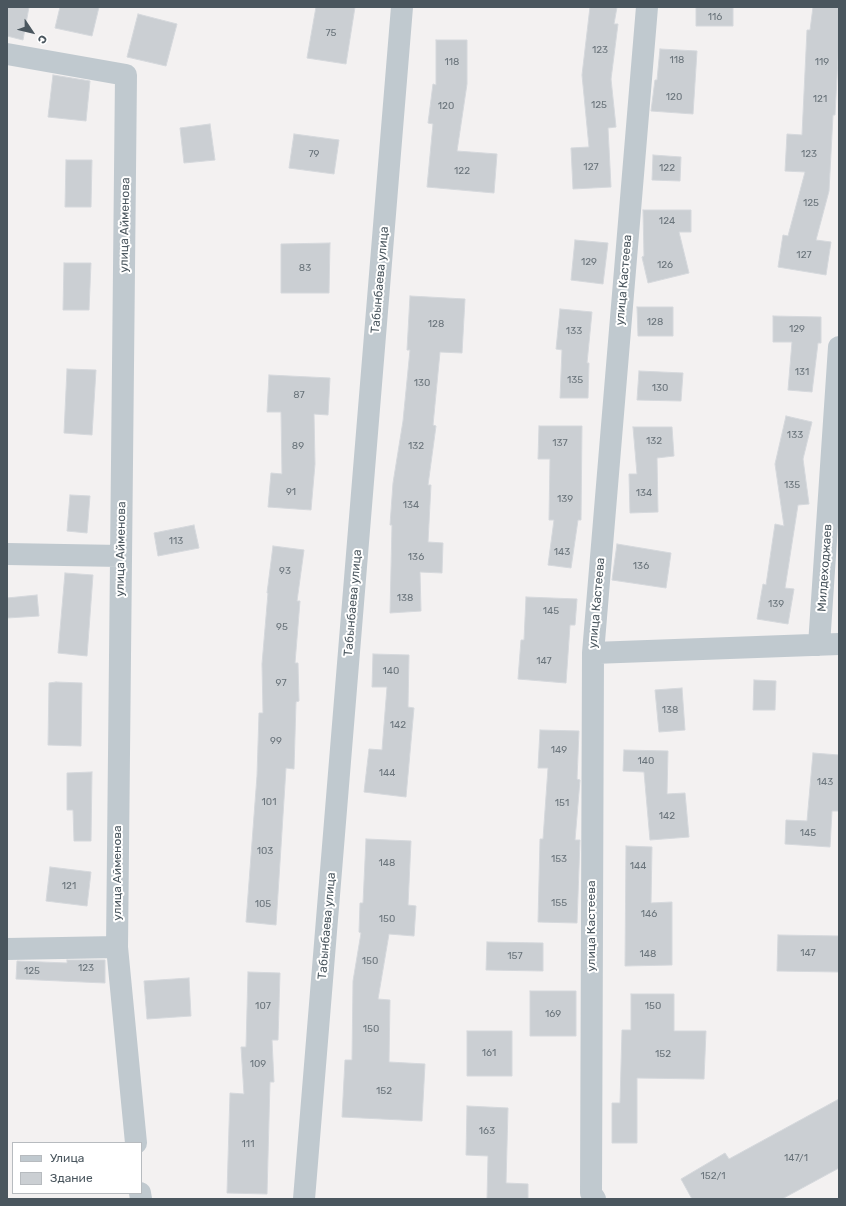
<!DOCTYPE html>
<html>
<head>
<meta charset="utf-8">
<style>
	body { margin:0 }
	#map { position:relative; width:846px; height:1206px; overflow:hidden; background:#f3f1f1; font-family:Rubik,sans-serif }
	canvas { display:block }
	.frame { position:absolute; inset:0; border:8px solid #4a565e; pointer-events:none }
	.legend { position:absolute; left:12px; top:1142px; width:130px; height:52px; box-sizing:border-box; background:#fff; border:1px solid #b7bbbf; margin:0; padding:5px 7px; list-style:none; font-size:12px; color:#4a565e }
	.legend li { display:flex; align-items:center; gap:8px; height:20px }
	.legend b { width:20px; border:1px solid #b7bbbf }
	.north { position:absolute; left:12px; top:12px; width:40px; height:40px; -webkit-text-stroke:3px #fff; paint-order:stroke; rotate:125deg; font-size:11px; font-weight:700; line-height:16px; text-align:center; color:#4a565e }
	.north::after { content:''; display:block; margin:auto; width:14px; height:18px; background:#4a565e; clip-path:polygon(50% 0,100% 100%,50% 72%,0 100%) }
</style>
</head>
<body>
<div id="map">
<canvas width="846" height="1206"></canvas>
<div class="frame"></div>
<ul class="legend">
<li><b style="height:5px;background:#c0c9cf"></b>Улица</li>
<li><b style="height:11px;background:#cbcfd3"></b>Здание</li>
</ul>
<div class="north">С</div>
</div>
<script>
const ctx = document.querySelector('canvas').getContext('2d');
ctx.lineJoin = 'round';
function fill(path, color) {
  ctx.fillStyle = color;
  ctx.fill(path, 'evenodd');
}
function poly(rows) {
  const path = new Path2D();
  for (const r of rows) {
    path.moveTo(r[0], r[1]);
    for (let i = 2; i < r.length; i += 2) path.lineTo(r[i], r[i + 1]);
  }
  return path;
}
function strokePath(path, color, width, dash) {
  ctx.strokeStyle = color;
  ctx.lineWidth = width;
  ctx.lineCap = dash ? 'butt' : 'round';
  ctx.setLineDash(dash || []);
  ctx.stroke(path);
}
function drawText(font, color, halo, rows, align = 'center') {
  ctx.font = font + ' Rubik,sans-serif';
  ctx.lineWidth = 4;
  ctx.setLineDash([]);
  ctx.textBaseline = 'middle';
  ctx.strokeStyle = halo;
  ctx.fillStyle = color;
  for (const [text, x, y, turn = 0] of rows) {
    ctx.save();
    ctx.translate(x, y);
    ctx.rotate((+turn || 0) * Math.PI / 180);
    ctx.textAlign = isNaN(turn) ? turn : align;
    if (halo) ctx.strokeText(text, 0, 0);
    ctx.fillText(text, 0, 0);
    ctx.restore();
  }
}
const building = poly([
	[7,7,29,7,23,40,7,36,7,7],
	[60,7,99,7,92,36,55,28,60,7],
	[316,7,355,7,346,64,307,58,316,7],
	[590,7,617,7,614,24,618,24,611,79,616,127,608,128,611,187,573,189,571,148,589,147,582,75,590,7],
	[696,7,733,7,733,26,696,26,696,7],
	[813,7,839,7,839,40,835,115,833,115,829,191,816,240,831,242,826,275,778,267,783,235,788,236,805,172,785,171,787,134,802,135,807,30,810,30,813,7],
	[138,14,177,24,166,66,127,57,138,14],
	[436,40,467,40,467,84,457,151,497,154,494,193,427,187,433,124,428,123,433,84,436,85,436,40],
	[660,49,697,51,693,114,651,111,655,80,657,80,660,49],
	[53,75,90,81,86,121,48,117,53,75],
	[210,124,215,160,184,163,180,128,210,124],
	[294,134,339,140,334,174,289,168,294,134],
	[653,155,681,157,680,181,652,180,653,155],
	[66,160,92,160,91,207,65,207,66,160],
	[643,210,691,210,691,232,679,232,689,273,648,283,642,257,644,256,643,210],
	[575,240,608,243,603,284,571,280,575,240],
	[330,243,329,293,281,293,281,244,330,243],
	[64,263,91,263,89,310,63,310,64,263],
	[410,296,465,299,462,353,440,352,433,425,436,426,428,485,431,485,428,542,443,543,442,573,420,572,421,611,390,613,392,525,390,525,393,483,403,421,410,350,407,350,410,296],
	[637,307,673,307,673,336,638,336,637,307],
	[560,309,592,312,587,363,589,363,588,398,560,398,562,350,556,349,560,309],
	[773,316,821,317,821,343,818,343,812,392,788,390,792,342,773,342,773,316],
	[67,369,96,370,92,435,64,433,67,369],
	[639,371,683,373,681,401,637,400,639,371],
	[269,375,330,378,328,415,314,414,315,464,311,510,268,507,271,473,282,474,281,412,267,412,269,375],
	[786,416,812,422,803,459,809,504,798,505,785,588,794,589,788,624,757,619,763,584,766,585,775,524,784,526,775,464,786,416],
	[539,426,582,426,581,520,578,520,571,568,548,565,554,520,549,520,550,459,538,459,539,426],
	[633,427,672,427,674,456,657,458,658,512,630,513,629,474,637,474,633,427],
	[70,495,90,496,87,533,67,531,70,495],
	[194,525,199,548,158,556,154,533,194,525],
	[617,544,671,553,666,588,612,580,617,544],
	[273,546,304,550,297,601,300,601,295,663,298,663,299,701,296,702,294,769,286,768,276,925,246,922,257,776,259,713,263,713,262,664,268,593,267,593,273,546],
	[65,573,93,575,87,656,58,653,65,573],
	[37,595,39,616,7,618,7,598,37,595],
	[526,597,577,599,575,625,570,625,566,683,518,679,521,640,524,640,526,597],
	[373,654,409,655,408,707,414,708,406,797,364,792,369,749,382,750,387,687,372,687,373,654],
	[754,680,776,681,775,710,753,710,754,680],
	[56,682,82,683,81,746,48,745,49,683,56,682],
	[682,688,685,730,659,732,655,690,682,688],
	[540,730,579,731,577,779,580,780,575,840,580,840,577,923,538,922,540,839,543,839,548,768,538,768,540,730],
	[624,750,668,751,667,794,685,793,689,837,650,840,644,772,623,771,624,750],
	[813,753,839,755,839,811,832,811,830,847,785,844,786,820,807,821,813,753],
	[92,772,91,841,74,841,73,810,67,810,67,773,92,772],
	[366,839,411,841,408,905,416,906,414,936,389,934,378,999,390,1000,389,1062,425,1064,422,1121,342,1117,345,1060,352,1060,353,981,361,933,359,932,360,903,363,903,366,839],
	[626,846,652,847,651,903,672,902,672,965,625,966,626,846],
	[50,867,91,872,87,906,46,901,50,867],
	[778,935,839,936,839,972,777,971,778,935],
	[487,942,543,943,543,971,486,970,487,942],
	[67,960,105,960,105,983,16,979,17,961,67,963,67,960],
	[248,972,280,973,278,1040,272,1040,274,1082,270,1082,267,1194,227,1193,230,1093,244,1094,241,1047,246,1047,248,972],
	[189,978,191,1016,147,1019,144,981,189,978],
	[530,991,576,991,576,1036,530,1036,530,991],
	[631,994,674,994,674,1031,706,1031,704,1079,637,1078,637,1143,612,1143,612,1103,620,1103,622,1030,631,1030,631,994],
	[467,1031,512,1031,512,1076,467,1076,467,1031],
	[839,1099,839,1168,782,1199,692,1199,681,1179,725,1153,729,1159,839,1099],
	[467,1106,508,1108,506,1183,528,1184,528,1199,487,1199,488,1156,466,1155,467,1106]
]);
fill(building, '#cbcfd3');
strokePath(building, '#d5d8dc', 1);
strokePath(poly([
	[7,54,126,75,117,947,136,1143],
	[7,554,121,556],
	[819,645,839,347],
	[593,653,839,644],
	[7,949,117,947],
	[140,1193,141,1199],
	[304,1199,402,7],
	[595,1199,591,1193,593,653,647,7]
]), '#c0c9cf', 22);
drawText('10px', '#6a747b', null, [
	["116",715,17],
	["75",331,33],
	["123",600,50],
	["118",677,60],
	["118",452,62],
	["119",822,62],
	["120",674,97],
	["121",820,99],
	["125",599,105],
	["120",446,106],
	["79",314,154],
	["123",809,154],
	["127",591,167],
	["122",667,168],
	["122",462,171],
	["125",811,203],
	["124",667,221],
	["127",804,255],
	["129",589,262],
	["126",665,265],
	["83",305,268],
	["128",655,322],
	["128",436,324],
	["129",797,329],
	["133",574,331],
	["131",802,372],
	["135",575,380],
	["130",422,383],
	["130",660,388],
	["87",299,395],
	["133",795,435],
	["132",654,441],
	["137",560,443],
	["89",298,446],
	["132",416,446],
	["135",792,485],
	["91",291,492],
	["134",644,493],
	["139",565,499],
	["134",411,505],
	["113",176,541],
	["143",562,552],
	["136",416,557],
	["136",641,566],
	["93",285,571],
	["138",405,598],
	["139",776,604],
	["145",551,611],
	["95",282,627],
	["147",544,661],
	["140",391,671],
	["97",281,683],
	["138",670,710],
	["142",398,725],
	["99",276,741],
	["149",559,750],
	["140",646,761],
	["144",387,773],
	["143",825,782],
	["101",269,802],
	["151",562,803],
	["142",667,816],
	["145",808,833],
	["103",265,851],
	["153",559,859],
	["148",387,863],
	["144",638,866],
	["121",69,886],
	["155",559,903],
	["105",263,904],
	["146",649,914],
	["150",387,919],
	["147",808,953],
	["148",648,954],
	["157",515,956],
	["150",370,961],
	["123",86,968],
	["125",32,971],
	["107",263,1006],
	["150",653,1006],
	["169",553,1014],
	["150",371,1029],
	["161",489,1053],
	["152",663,1054],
	["109",258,1064],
	["152",384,1091],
	["163",487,1131],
	["111",248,1144],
	["147/1",796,1158],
	["152/1",713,1176]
]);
drawText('12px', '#4a565e', '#fff', [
	["улица Айменова",125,225,-89],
	["Табынбаева улица",380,280,-85],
	["улица Кастеева",624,280,-85],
	["улица Айменова",121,549,-89],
	["Милдеходжаев",825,568,-86],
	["Табынбаева улица",353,603,-85],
	["улица Кастеева",597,603,-85],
	["улица Айменова",118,873,-90],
	["Табынбаева улица",327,926,-85],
	["улица Кастеева",592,926,-90]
]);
</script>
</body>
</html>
